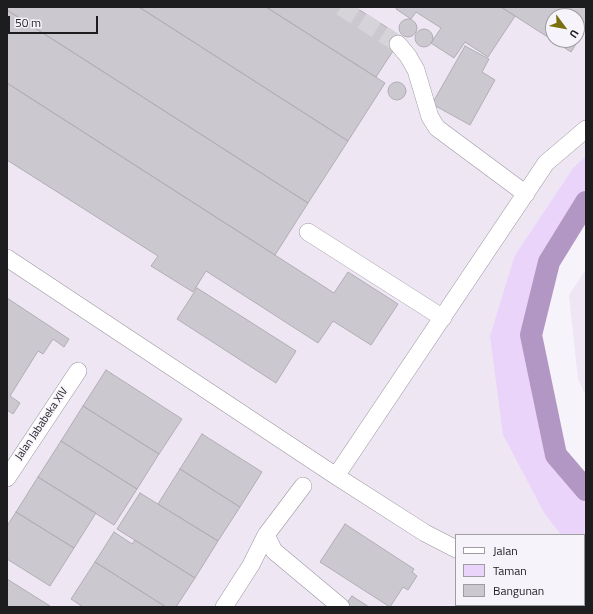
<!DOCTYPE html>
<html>
<head>
<meta charset="utf-8">
<style>
	body { margin:0 }
	#map { position:relative; width:593px; height:614px; overflow:hidden; background:#f7f3fa; font-family:"Titillium Web",sans-serif }
	canvas { display:block }
	.frame { position:absolute; inset:0; border:8px solid #1d1c1e; pointer-events:none }
	.legend { position:absolute; left:455px; top:534px; width:130px; height:72px; box-sizing:border-box; background:#f7f3fa; border:1px solid #a09da2; margin:0; padding:5px 7px; list-style:none; font-size:12px; color:#1d1c1e }
	.legend li { display:flex; align-items:center; gap:8px; height:20px }
	.legend b { width:20px; border:1px solid #a09da2 }
	.north { position:absolute; left:545px; top:8px; width:40px; height:40px; box-sizing:border-box; background:#f7f3fa; border:1px solid #a09da2; border-radius:50%; rotate:122deg; font-size:11px; font-weight:700; line-height:16px; text-align:center; color:#1d1c1e }
	.north::after { content:''; display:block; margin:auto; width:14px; height:18px; background:#7a6f0d; clip-path:polygon(50% 0,100% 100%,50% 72%,0 100%) }
	.scale { position:absolute; left:8px; top:16px; width:90px; height:18px; box-sizing:border-box; border:2px solid #1d1c1e; border-top:0; padding-left:5px; font-size:12px; line-height:14px; white-space:nowrap; color:#1d1c1e; -webkit-text-stroke:3px #f7f3fa; paint-order:stroke }
</style>
</head>
<body>
<div id="map">
<canvas width="593" height="614"></canvas>
<div class="frame"></div>
<ul class="legend">
<li><b style="height:5px;background:#fff"></b>Jalan</li>
<li><b style="height:11px;background:#ead4f9"></b>Taman</li>
<li><b style="height:11px;background:#ccc8cf"></b>Bangunan</li>
</ul>
<div class="north">U</div>
<div class="scale">50 m</div>
</div>
<script>
const ctx = document.querySelector('canvas').getContext('2d');
ctx.lineJoin = 'round';
function fill(path, color) {
  ctx.fillStyle = color;
  ctx.fill(path, 'evenodd');
}
function poly(rows) {
  const path = new Path2D();
  for (const r of rows) {
    if (r.length === 3) {
      path.moveTo(r[0] + r[2], r[1]);
      path.arc(r[0], r[1], r[2], 0, 2 * Math.PI);
      continue;
    }
    path.moveTo(r[0], r[1]);
    for (let i = 2; i < r.length; i += 2) path.lineTo(r[i], r[i + 1]);
  }
  return path;
}
function strokePath(path, color, width, dash) {
  ctx.strokeStyle = color;
  ctx.lineWidth = width;
  ctx.lineCap = dash ? 'butt' : 'round';
  ctx.setLineDash(dash || []);
  ctx.stroke(path);
}
function drawText(font, color, halo, rows, align = 'center') {
  ctx.font = font + ' "Titillium Web",sans-serif';
  ctx.lineWidth = 3;
  ctx.setLineDash([]);
  ctx.textBaseline = 'middle';
  ctx.strokeStyle = halo;
  ctx.fillStyle = color;
  for (const [text, x, y, turn = 0] of rows) {
    ctx.save();
    ctx.translate(x, y);
    ctx.rotate((+turn || 0) * Math.PI / 180);
    ctx.textAlign = isNaN(turn) ? turn : align;
    if (halo) ctx.strokeText(text, 0, 0);
    ctx.fillText(text, 0, 0);
    ctx.restore();
  }
}
fill(poly([
	[7,7,586,7,586,156,573,168,515,255,503,435,544,513,561,535,456,535,456,605,561,605,553,607,7,607],
	[553,16,577,16,577,40,553,40],
	[586,269,586,396,578,379,569,295]
]), '#efe6f4');
fill(poly([
	[586,156,586,202,549,262,531,335,556,455,586,490,586,569,584,567,584,535,561,535,544,513,503,435,490,336,515,255,573,168]
]), '#ead4f9');
strokePath(poly([
	[586,202,549,262,531,335,556,455,586,490]
]), '#b296c3', 22);
const building = poly([
	[7,7,139,7,348,141,308,203,7,10,7,7],
	[139,7,266,7,385,83,348,141,139,7],
	[266,7,355,7,402,37,376,77,266,7],
	[397,7,501,7,515,16,488,57,465,42,454,58,431,43,441,28,416,12,411,19,396,9,397,7],
	[501,7,586,7,586,28,571,52,501,7],
	[553,16,577,16,577,40,553,40,553,16],
	[7,10,308,203,275,255,7,83,7,10],
	[408,28,9],
	[424,38,9],
	[465,46,489,59,482,72,495,80,470,125,432,104,465,46],
	[397,91,9],
	[7,83,334,293,348,272,398,304,371,345,333,321,318,343,206,271,193,292,151,266,158,256,7,160,7,83],
	[197,288,296,351,276,383,177,319,197,288],
	[7,298,69,339,64,347,53,339,43,354,38,351,10,396,20,403,13,414,7,410,7,298],
	[106,370,182,419,159,454,83,406,106,370],
	[83,406,159,454,137,489,61,441,83,406],
	[202,434,262,472,240,507,180,469,202,434],
	[61,441,137,489,114,525,38,477,61,441],
	[180,469,240,507,218,541,158,504,180,469],
	[38,477,96,513,74,548,16,512,38,477],
	[140,493,218,541,195,578,117,529,140,493],
	[16,512,74,548,50,586,7,559,7,526,16,512],
	[345,524,414,569,412,572,417,576,408,590,403,587,390,607,320,562,345,524],
	[114,532,132,544,135,540,195,578,176,607,166,607,95,562,114,532],
	[95,562,166,607,83,607,71,599,95,562],
	[7,579,50,606,50,607,7,607,7,579],
	[352,596,369,607,344,607,352,596]
]);
fill(building, '#ccc8cf');
strokePath(building, '#b1aeb4', 1);
strokePath(poly([
	[341,7,398,44]
]), '#d6d3d9', 17, [17, 8]);
const minor = poly([
	[398,44,408,56,416,70,430,117,437,128,526,194],
	[308,232,443,318],
	[7,258,336,476,425,533,456,549],
	[336,476,546,163,586,129],
	[7,478,78,371],
	[266,535,274,551,341,607],
	[584,592,586,592],
	[224,607,251,565,266,535,303,486]
]);
strokePath(minor, '#9a969d', 18);
strokePath(minor, '#fff', 17);
drawText('11px', '#1d1c1e', '#f7f3fa', [
	["Jalan Jababeka XIV",42,424,-56]
]);
</script>
</body>
</html>
